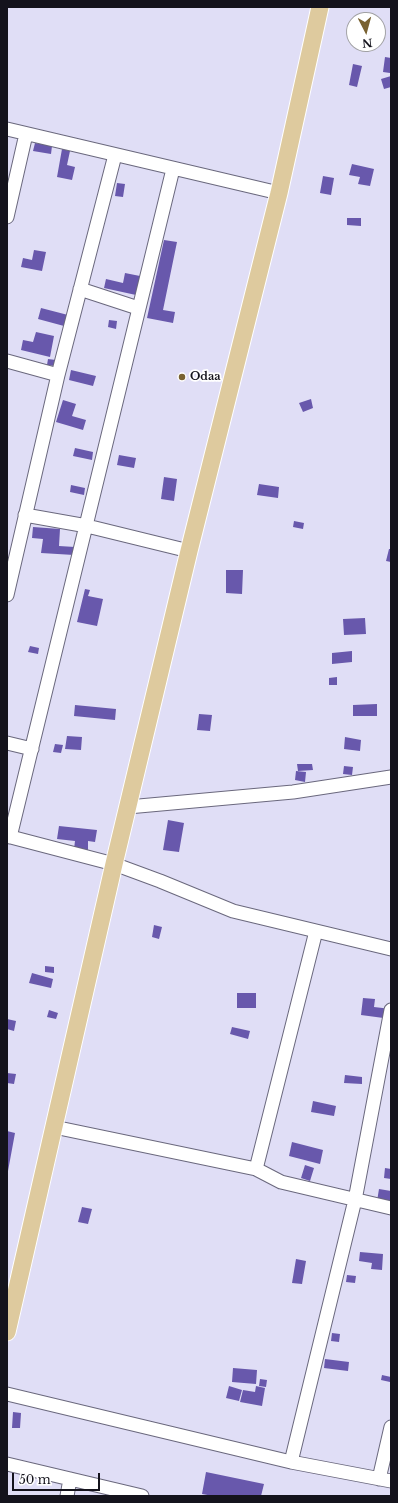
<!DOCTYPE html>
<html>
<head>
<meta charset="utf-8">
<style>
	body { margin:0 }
	#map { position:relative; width:398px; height:1503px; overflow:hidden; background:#e0def6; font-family:"Libre Baskerville",serif }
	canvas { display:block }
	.frame { position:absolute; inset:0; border:8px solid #14131c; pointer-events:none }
	.north { position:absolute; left:346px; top:12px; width:40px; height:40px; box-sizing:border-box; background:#fff; border:1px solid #a1a1a4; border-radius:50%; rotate:174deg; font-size:11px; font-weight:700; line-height:16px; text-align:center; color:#14131c }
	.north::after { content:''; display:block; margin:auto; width:14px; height:18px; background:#796232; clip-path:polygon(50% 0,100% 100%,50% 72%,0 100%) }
	.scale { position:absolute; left:12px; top:1473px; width:88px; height:18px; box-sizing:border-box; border:2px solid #14131c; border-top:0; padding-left:5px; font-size:12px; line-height:14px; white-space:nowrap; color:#14131c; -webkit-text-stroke:3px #fff; paint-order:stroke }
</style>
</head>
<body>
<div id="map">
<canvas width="398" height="1503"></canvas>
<div class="frame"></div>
<div class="north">N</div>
<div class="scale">50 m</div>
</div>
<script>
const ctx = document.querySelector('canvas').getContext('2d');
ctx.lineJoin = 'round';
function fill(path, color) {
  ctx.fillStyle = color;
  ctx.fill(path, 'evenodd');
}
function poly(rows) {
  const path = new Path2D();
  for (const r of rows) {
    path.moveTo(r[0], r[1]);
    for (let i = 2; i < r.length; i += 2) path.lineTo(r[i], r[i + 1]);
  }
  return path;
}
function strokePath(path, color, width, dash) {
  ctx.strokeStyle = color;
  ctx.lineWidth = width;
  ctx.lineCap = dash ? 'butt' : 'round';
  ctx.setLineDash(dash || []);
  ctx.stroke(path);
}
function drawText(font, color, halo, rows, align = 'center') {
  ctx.font = font + ' "Libre Baskerville",serif';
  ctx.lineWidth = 3.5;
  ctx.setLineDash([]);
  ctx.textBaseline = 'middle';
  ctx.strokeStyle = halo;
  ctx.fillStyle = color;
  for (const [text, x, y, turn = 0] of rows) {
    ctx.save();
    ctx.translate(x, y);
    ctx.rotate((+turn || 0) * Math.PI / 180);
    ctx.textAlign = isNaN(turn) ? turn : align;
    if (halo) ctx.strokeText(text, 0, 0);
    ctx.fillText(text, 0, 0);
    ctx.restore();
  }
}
fill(poly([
	[385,57,391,58,390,73,383,72],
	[353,64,362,66,357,87,349,85],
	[391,76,391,87,384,89,381,79],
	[35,143,52,146,51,154,33,151],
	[62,149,70,151,67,165,75,167,72,180,57,177],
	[352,164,374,169,370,186,358,184,360,177,349,175],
	[323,176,334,178,331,195,320,193],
	[117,183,125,184,123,197,115,196],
	[347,218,361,218,361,226,347,225],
	[164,240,177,242,163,310,175,312,173,323,147,318],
	[34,250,46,252,42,271,21,267,23,258,32,260],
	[125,273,140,276,136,295,104,288,106,279,123,283],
	[41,308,68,315,64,326,38,319],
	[109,320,117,321,116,329,108,327],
	[36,332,54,336,50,357,21,350,23,340,33,342],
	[48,359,56,360,55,366,47,365],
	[71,370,96,376,93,386,69,380],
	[311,399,313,408,303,412,299,403],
	[63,400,76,404,72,416,86,420,83,430,56,422],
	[75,448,93,452,92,460,73,456],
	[119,455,136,458,134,468,117,465],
	[164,477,177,479,174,501,161,499],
	[259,484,279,487,278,498,257,495],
	[71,485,85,488,84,495,70,492],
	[294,521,304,523,303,529,293,527],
	[33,527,60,529,59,546,75,547,74,555,41,553,43,539,32,538],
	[389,549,391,549,391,562,386,561],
	[226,570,243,570,242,594,226,593],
	[85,589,90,590,88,596,103,599,97,626,77,622],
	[365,618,366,634,344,635,343,619],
	[30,646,39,648,38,654,28,652],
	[352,651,352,662,332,664,332,653],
	[337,677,337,685,329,685,329,678],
	[377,704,377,716,353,716,353,705],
	[75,705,116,709,115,720,74,716],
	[199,714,212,715,210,731,197,730],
	[67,736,82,737,81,750,65,749],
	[345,737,361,740,360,751,344,749],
	[55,744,63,745,61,753,53,752],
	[297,764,312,764,313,770,298,771],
	[344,766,353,767,352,775,343,774],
	[296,771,306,772,305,782,295,780],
	[168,820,184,823,179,852,163,850],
	[59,826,97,830,95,842,88,841,88,850,74,849,75,841,57,839],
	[154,925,162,927,159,939,152,937],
	[45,966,54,967,54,973,45,972],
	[32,973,53,979,51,988,29,983],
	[237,993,256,993,256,1008,237,1008],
	[363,998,375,999,374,1007,391,1009,391,1019,361,1015],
	[49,1010,58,1013,56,1019,47,1017],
	[7,1019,16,1021,14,1031,7,1029],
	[232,1027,250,1031,248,1039,230,1034],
	[7,1073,16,1074,14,1084,7,1083],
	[345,1075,362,1077,362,1084,344,1083],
	[313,1101,336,1106,334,1116,311,1112],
	[7,1131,15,1133,8,1171,7,1171],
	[292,1142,323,1150,320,1164,289,1156],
	[305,1165,314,1168,310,1181,301,1178],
	[385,1168,391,1169,391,1179,384,1178],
	[379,1189,391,1191,391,1203,377,1201],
	[82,1207,92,1209,88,1224,78,1222],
	[360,1252,383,1254,382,1270,371,1269,372,1263,359,1261],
	[296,1259,306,1261,302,1284,292,1283],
	[347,1275,356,1276,355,1283,346,1282],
	[332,1333,340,1334,339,1342,331,1341],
	[325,1359,349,1362,348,1371,324,1368],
	[233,1368,257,1370,256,1384,232,1382],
	[382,1375,391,1377,390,1382,381,1380],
	[260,1379,267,1380,266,1387,259,1386],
	[229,1386,242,1390,239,1401,226,1398],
	[256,1386,265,1388,262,1406,240,1402,243,1390,255,1392],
	[13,1412,21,1413,20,1428,12,1428],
	[206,1472,264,1484,261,1496,213,1496,202,1494]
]), '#6858ac');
const minor = poly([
	[7,129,279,193],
	[7,217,26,134],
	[80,289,138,308],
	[7,361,58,375],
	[25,515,87,526,189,551],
	[7,595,58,375,115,155],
	[7,743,32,749],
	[128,807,293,792,391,777],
	[7,836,114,864,160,881,233,911,391,949],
	[10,837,173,169],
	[54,1127,256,1169,281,1182,391,1208],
	[256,1169,316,931],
	[7,1394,291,1462,391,1481],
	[291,1462,355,1200,391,1010],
	[7,1464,142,1496],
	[379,1479,391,1427],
	[67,1496,70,1479]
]);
const major = poly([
	[7,1332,114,864,189,551,279,193,320,7]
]);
strokePath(minor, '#6a687d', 15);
strokePath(major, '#fff', 19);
strokePath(minor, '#fff', 13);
strokePath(major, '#deca9e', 17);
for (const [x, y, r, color] of [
	[182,377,4,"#796232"]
]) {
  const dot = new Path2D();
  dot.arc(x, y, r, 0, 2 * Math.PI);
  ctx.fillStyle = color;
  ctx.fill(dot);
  strokePath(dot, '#fff', 1.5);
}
drawText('bold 11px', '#14131c', '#fff', [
	["Odaa",190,377]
], 'left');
</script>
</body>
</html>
